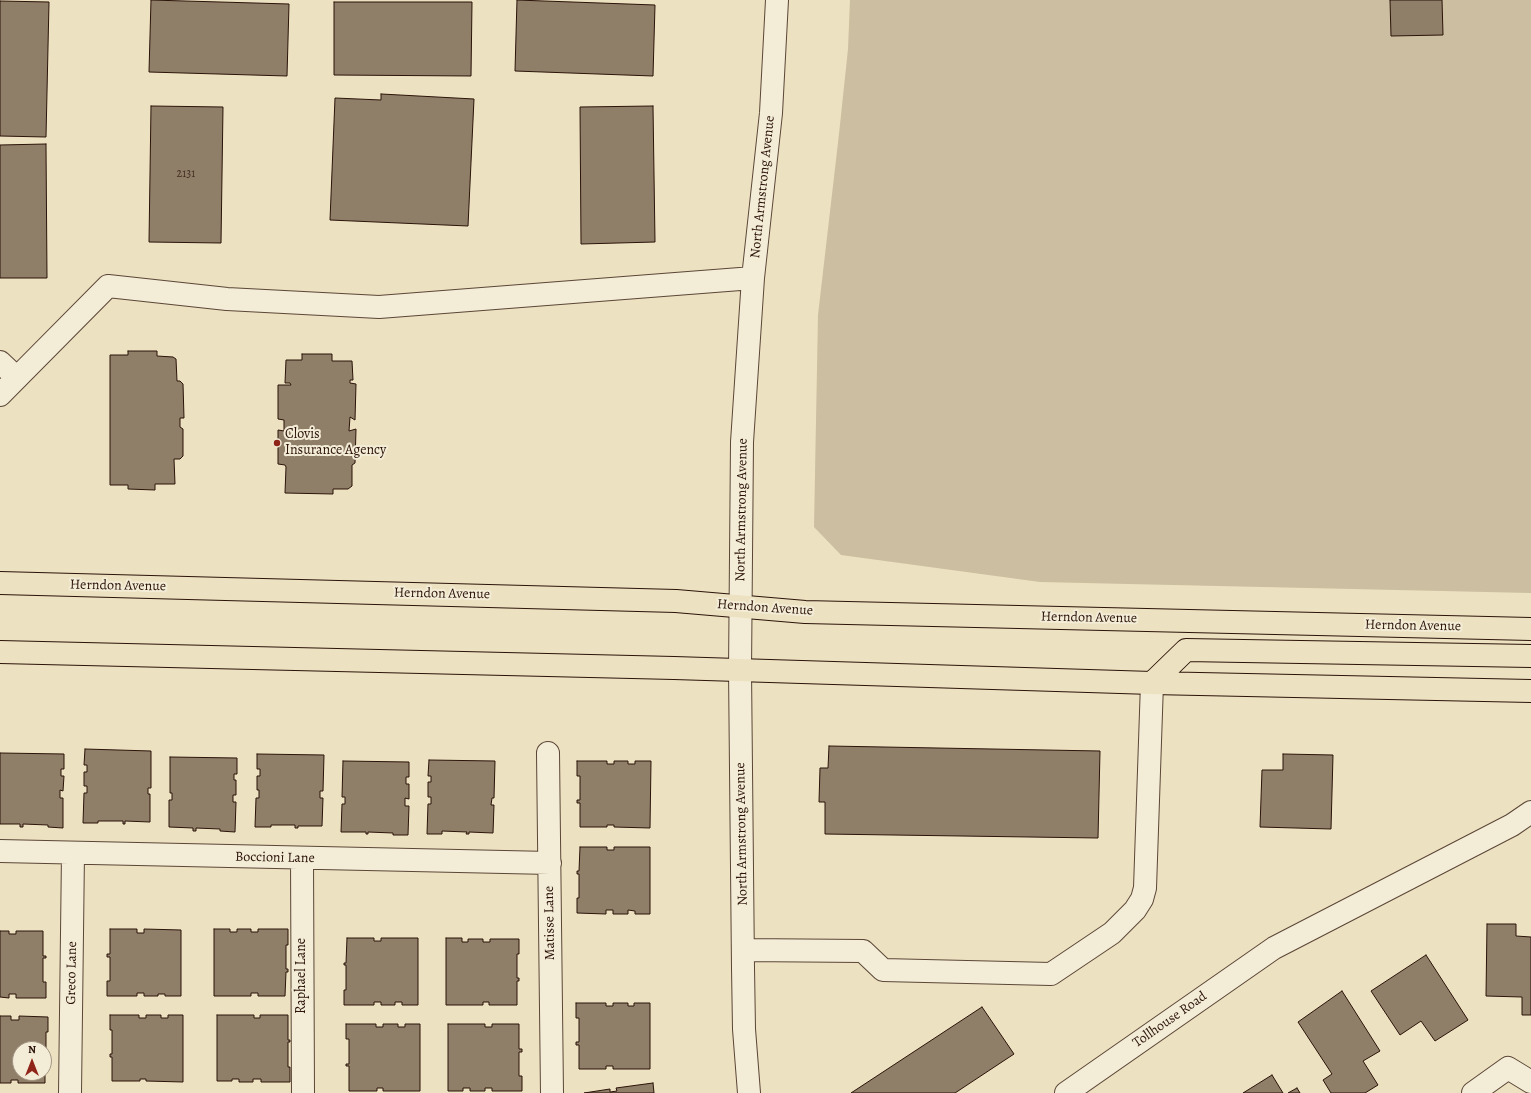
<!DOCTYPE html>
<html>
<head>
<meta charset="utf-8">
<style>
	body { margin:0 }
	#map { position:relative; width:1531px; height:1093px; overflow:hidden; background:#ece1c0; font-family:Alegreya,serif }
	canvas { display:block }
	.north { position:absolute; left:12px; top:1041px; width:40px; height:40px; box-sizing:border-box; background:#f3ecd6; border:1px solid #a39584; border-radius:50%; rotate:0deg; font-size:11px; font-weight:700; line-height:16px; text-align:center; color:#2b1309 }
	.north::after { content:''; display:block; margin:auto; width:14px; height:18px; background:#8f2418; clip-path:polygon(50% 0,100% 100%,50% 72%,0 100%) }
</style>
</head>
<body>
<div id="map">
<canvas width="1531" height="1093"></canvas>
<div class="north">N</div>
</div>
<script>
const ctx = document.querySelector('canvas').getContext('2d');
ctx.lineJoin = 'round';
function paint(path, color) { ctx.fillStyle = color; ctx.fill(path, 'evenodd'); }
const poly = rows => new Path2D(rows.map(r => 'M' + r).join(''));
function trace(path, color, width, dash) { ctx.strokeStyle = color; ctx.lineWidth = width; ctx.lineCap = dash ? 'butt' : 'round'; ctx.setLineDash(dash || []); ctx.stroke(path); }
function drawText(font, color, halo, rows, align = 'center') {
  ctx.font = font + ' Alegreya,serif'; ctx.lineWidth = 4; ctx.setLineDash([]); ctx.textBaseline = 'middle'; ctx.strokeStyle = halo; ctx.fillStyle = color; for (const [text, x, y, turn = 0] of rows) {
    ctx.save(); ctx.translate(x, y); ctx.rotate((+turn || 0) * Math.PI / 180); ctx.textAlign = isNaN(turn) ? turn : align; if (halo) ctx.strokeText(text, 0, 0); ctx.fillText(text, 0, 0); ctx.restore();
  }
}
const green = poly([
	[850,0,1531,0,1531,593,1040,582,841,555,814,527,818,315,839,134,848,49]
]);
const building = poly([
	[151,0,289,4,287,76,149,72,151,0],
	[517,0,655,5,653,76,515,71,517,0],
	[1390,0,1442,0,1443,35,1391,36,1390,0],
	[0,1,49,2,46,137,0,136,0,1],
	[334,2,472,2,471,76,334,75,334,2],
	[381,94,474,99,468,226,330,220,335,98,381,100,381,94],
	[151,106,223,107,221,243,149,242,151,106],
	[653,106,655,242,581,244,580,107,653,106],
	[46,144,47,278,0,278,0,145,46,144],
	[128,351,157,351,157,356,173,357,176,359,177,381,180,381,183,384,184,418,180,418,180,427,183,429,183,456,180,459,174,459,175,484,155,484,155,490,128,489,128,485,110,485,110,355,128,355,128,351],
	[302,354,332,354,332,361,352,361,353,380,350,380,350,383,356,384,355,420,350,417,349,431,356,429,355,463,352,465,352,486,348,489,333,489,333,494,285,493,286,467,285,465,278,464,278,430,284,431,284,420,278,419,278,385,291,385,290,383,285,383,286,360,302,360,302,354],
	[829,746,1100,751,1098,838,825,834,825,802,819,802,820,768,828,768,829,746],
	[85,749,151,751,151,788,148,788,148,794,150,794,150,822,125,821,125,824,123,824,123,821,98,821,98,823,83,823,84,793,87,793,87,786,84,786,84,772,87,772,87,765,84,765,85,749],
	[0,753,64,754,64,769,61,769,61,776,64,776,63,791,60,790,60,798,63,798,63,828,48,827,48,825,23,824,23,827,20,827,20,824,0,824,0,753],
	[257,754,324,755,323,791,320,791,320,798,323,798,322,826,298,826,298,828,295,828,295,825,271,825,271,827,255,827,256,798,259,798,259,790,257,790,257,776,260,776,260,769,257,769,257,754],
	[1283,754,1333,755,1331,829,1260,827,1262,770,1283,770,1283,754],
	[170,757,237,758,237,774,234,774,234,780,236,780,236,795,233,795,233,802,236,802,235,832,220,831,220,829,196,828,196,831,193,831,193,828,169,827,169,800,172,800,172,793,170,793,170,757],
	[429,760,495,761,494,798,492,798,491,805,494,805,493,833,469,832,469,834,466,834,467,832,442,831,442,834,427,834,428,804,431,804,431,797,428,797,428,782,431,782,431,776,428,776,429,760],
	[343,761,409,762,409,777,406,777,406,784,409,784,409,799,405,798,405,806,409,806,408,835,393,835,393,833,368,832,368,834,366,834,366,832,341,832,342,804,345,804,345,797,342,797,343,761],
	[577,761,607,761,607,764,614,764,614,761,628,761,628,764,635,764,635,761,651,761,650,828,614,827,614,825,607,825,607,827,580,827,580,803,577,803,577,800,580,800,580,776,577,776,577,761],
	[580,847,607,847,607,850,614,850,614,847,650,847,650,914,635,914,635,911,628,910,628,914,613,914,613,910,606,910,606,914,577,913,577,898,579,898,579,874,577,874,577,871,579,871,580,847],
	[1487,924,1516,924,1516,936,1531,937,1531,1015,1522,1015,1522,997,1486,996,1487,924],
	[110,929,137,929,137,933,144,933,144,929,181,930,181,996,165,996,165,994,158,994,158,996,144,996,144,993,137,993,137,996,107,996,107,981,110,981,110,957,107,957,107,954,110,954,110,929],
	[214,929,230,929,230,932,237,932,237,929,251,929,251,932,258,932,258,929,288,929,288,945,286,945,286,969,288,969,288,972,286,972,285,996,258,996,258,993,251,993,251,996,214,996,214,929],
	[0,931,9,931,9,934,16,934,16,931,43,931,43,956,46,956,46,958,43,958,43,982,46,982,46,998,16,998,16,994,9,994,9,998,0,997,0,931],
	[347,938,374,938,374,941,381,941,381,938,418,938,418,1005,402,1005,402,1002,395,1002,395,1005,381,1005,381,1002,374,1002,374,1005,344,1005,344,990,346,990,346,965,344,965,344,963,346,963,347,938],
	[446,938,462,938,462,942,468,942,468,939,483,939,483,942,490,942,490,939,519,939,519,954,517,954,517,978,519,978,519,981,517,981,517,1005,489,1005,489,1002,483,1002,483,1005,446,1005,446,938],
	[1426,955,1468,1020,1435,1041,1421,1021,1400,1035,1371,991,1426,955],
	[1342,991,1380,1051,1363,1061,1378,1085,1365,1093,1331,1093,1323,1080,1332,1074,1298,1022,1342,991],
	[576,1003,606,1003,606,1006,613,1006,613,1003,628,1003,628,1006,634,1006,634,1003,650,1003,650,1069,613,1069,613,1066,606,1066,606,1069,579,1069,579,1045,576,1045,576,1042,579,1042,579,1018,576,1018,576,1003],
	[982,1007,1014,1054,955,1093,851,1093,982,1007],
	[110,1015,139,1015,139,1018,146,1018,146,1015,161,1015,161,1018,168,1018,168,1015,183,1015,183,1082,146,1081,146,1079,140,1079,140,1081,112,1081,112,1057,110,1057,110,1054,112,1054,112,1030,110,1030,110,1015],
	[217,1015,254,1015,254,1018,260,1018,260,1015,288,1015,288,1040,290,1040,290,1042,288,1042,288,1067,290,1067,290,1082,261,1082,261,1079,253,1079,253,1082,239,1082,239,1079,232,1079,232,1081,217,1081,217,1015],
	[0,1016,11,1016,11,1020,19,1020,19,1016,48,1017,48,1032,46,1032,46,1056,48,1056,48,1059,45,1059,45,1083,18,1083,18,1080,11,1080,11,1083,0,1083,0,1016],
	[20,1049,44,1049,44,1073,20,1073,20,1049],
	[346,1024,376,1024,376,1027,383,1027,383,1024,398,1024,398,1027,405,1027,405,1024,420,1024,420,1091,383,1091,383,1088,377,1088,377,1091,349,1091,349,1066,346,1066,346,1064,349,1064,349,1039,346,1039,346,1024],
	[448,1024,485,1024,485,1027,492,1027,492,1024,519,1024,519,1049,522,1049,522,1052,519,1052,519,1076,522,1076,522,1091,492,1091,492,1088,485,1088,485,1091,470,1091,470,1088,463,1088,463,1091,448,1091,448,1024],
	[1272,1075,1283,1093,1243,1093,1272,1075],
	[653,1083,654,1093,584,1093,610,1089,610,1092,617,1091,616,1088,653,1083],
	[1297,1088,1300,1093,1288,1093,1297,1088]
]);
const minor = poly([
	[0,362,17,378],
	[0,395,108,286,227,299,379,307,753,278],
	[548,753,552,1093],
	[0,851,550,863],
	[302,858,303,1093],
	[743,950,863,951,883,970,1051,974,1112,933,1135,910,1142,899,1145,888,1152,683],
	[70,1093,73,853],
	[749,1093,744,1029,743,968,740,670,742,442,753,278,771,113,777,0],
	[1066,1093,1274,948,1512,825,1531,812],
	[1473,1093,1508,1068,1531,1082]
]);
const major = poly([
	[0,583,676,601,805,612,1531,629],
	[0,652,674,668,1152,683,1531,691],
	[1152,683,1186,650,1531,656]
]);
const markers = [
	[277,443,4,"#8f2418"]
];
const numberNames = [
	["2131",186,174]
];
const streetNames = [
	["North Armstrong Avenue",763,187,-84],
	["North Armstrong Avenue",742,510,-89],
	["Herndon Avenue",118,586,1],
	["Herndon Avenue",442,594,1],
	["Herndon Avenue",765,608,4],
	["Herndon Avenue",1089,618,1],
	["Herndon Avenue",1413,626,1],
	["North Armstrong Avenue",742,834,-91],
	["Boccioni Lane",275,858,1],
	["Matisse Lane",550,923,-91],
	["Greco Lane",72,973,-89],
	["Raphael Lane",302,976,-90],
	["Tollhouse Road",1170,1020,-35]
];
const poiNames = [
	["Clovis",285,435],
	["Insurance Agency",285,451]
];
paint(green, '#cbbea1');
paint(building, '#8f7e68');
trace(building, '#2b1309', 1);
trace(minor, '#5b4637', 24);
trace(major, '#2b1309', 24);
trace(minor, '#f3ecd6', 22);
trace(major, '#ece1c0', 22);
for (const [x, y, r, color] of markers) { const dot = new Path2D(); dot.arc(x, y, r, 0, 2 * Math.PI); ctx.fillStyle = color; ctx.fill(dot); trace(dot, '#f3ecd6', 1.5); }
drawText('12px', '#442e21', null, numberNames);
drawText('14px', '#2b1309', '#f3ecd6', streetNames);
drawText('14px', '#2b1309', '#f3ecd6', poiNames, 'left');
</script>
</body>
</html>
